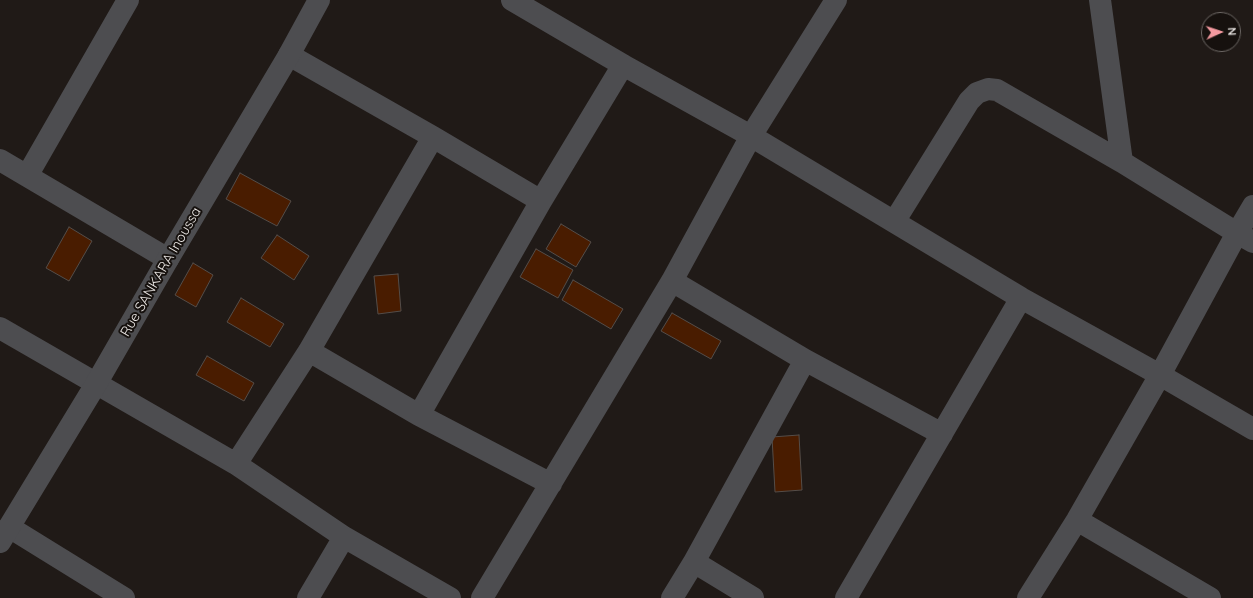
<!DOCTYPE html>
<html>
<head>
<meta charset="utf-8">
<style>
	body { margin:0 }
	#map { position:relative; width:1253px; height:598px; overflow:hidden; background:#201a17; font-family:Quicksand,sans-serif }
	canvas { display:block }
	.north { position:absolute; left:1201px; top:12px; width:40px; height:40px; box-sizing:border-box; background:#16110e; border:1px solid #6c6764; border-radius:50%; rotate:87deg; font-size:11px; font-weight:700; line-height:16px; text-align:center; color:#ece8e6 }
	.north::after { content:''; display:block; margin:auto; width:14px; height:18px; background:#f49aa0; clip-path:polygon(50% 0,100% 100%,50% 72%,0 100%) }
</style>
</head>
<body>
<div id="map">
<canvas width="1253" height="598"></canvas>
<div class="north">N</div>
</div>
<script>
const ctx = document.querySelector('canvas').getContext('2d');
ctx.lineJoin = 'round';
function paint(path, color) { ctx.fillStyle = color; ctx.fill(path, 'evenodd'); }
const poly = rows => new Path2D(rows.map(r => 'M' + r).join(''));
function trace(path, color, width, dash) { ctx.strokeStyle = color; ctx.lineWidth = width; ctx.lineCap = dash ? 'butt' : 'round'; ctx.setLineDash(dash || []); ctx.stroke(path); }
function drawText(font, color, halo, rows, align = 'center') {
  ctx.font = font + ' Quicksand,sans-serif'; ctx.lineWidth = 4; ctx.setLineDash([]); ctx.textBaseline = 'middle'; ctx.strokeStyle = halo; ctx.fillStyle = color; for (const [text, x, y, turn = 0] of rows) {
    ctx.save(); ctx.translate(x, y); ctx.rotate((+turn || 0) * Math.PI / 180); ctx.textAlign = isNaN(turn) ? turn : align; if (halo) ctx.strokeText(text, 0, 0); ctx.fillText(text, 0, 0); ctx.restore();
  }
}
const building = poly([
	[240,173,291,201,277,226,226,199,240,173],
	[561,224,591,242,576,267,546,249,561,224],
	[69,227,92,241,69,281,46,268,69,227],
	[277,235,309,256,294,280,261,258,277,235],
	[536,249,573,270,558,298,520,277,536,249],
	[193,263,213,275,196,307,175,295,193,263],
	[398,274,401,311,378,314,374,276,398,274],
	[573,280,623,309,611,329,562,300,573,280],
	[241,298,284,324,270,347,227,322,241,298],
	[672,313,721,341,711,359,661,331,672,313],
	[207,356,254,383,244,401,196,375,207,356],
	[799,435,802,490,775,492,772,437,799,435]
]);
const minor = poly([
	[512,0,623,65,751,136,1021,298,1160,375,1253,429],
	[1100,0,1122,162],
	[289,55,433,137,541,201],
	[0,160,168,259],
	[27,176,128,0],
	[894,222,969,101,977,93,988,89,997,90,1122,162,1237,233,1253,242],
	[672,281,805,360,942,434],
	[0,328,236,464,344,537,450,598],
	[309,351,419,415,551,484],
	[419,415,541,201,623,65],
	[236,464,309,351,433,137],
	[1077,520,1210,598],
	[9,527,124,598],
	[694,562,753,598],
	[308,598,344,537],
	[482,598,672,281,751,136,836,0],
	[672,598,694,562,805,360],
	[846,598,1021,298],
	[1028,598,1077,520,1160,375,1237,233,1253,206]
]);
const tertiary = poly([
	[0,542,96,384,168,259,289,55,319,0]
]);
const streetNames = [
	["Rue SANKARA Inoussa",161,272,-60]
];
paint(building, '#491c00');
trace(building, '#544d49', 1);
trace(minor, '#4d4d50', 22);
trace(tertiary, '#4d4d50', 22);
drawText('14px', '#ece8e6', '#16110e', streetNames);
</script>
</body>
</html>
